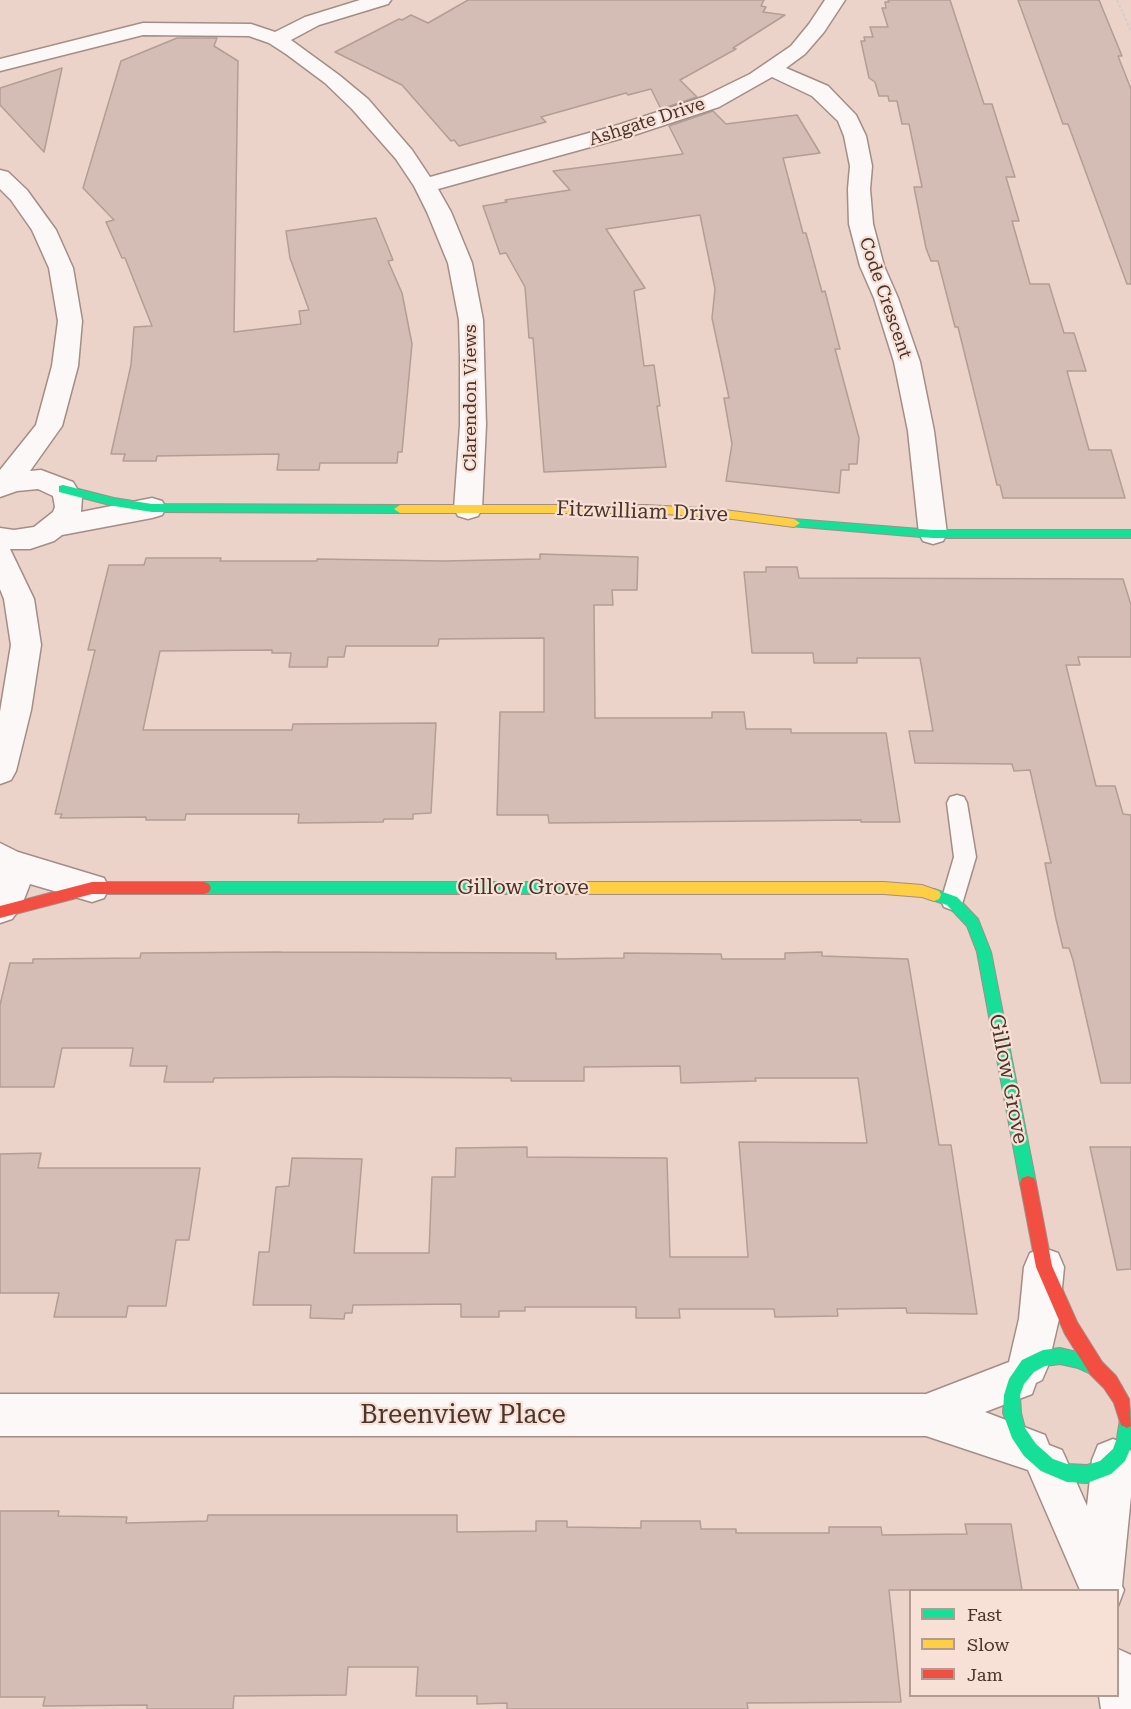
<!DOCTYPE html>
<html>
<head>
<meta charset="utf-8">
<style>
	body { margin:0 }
	#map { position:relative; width:1131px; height:1709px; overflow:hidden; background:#ebd3c9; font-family:"Roboto Serif",serif }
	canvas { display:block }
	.legend { position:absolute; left:909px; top:1589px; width:210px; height:108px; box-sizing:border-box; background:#f7e0d6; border:2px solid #b29b92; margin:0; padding:8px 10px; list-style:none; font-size:18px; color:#4a342b }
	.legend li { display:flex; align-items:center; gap:12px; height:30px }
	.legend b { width:30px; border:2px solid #b29b92 }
</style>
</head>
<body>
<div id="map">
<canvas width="1131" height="1709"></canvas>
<ul class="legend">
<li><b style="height:8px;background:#16e098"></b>Fast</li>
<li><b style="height:8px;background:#ffcf43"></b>Slow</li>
<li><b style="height:8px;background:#f24e42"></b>Jam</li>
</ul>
</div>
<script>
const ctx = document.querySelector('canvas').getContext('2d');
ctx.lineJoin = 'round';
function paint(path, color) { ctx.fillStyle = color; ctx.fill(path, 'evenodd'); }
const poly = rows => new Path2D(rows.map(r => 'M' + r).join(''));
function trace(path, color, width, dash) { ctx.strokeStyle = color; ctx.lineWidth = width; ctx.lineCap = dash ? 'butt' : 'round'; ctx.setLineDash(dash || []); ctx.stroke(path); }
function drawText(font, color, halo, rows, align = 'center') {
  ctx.font = font + ' "Roboto Serif",serif'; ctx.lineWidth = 4.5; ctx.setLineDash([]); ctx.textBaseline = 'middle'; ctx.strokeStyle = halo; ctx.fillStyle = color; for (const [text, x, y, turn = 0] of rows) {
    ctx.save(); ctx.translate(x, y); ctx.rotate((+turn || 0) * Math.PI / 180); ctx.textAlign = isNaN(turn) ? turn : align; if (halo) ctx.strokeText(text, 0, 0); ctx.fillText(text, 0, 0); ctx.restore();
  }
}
const building = poly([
	[468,0,764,0,761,6,766,7,763,12,785,15,733,48,736,49,680,80,697,97,661,109,651,89,628,95,626,93,541,117,546,122,459,146,454,140,451,141,402,85,335,52,399,19,402,20,411,15,428,23,468,0],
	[888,0,950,0,984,104,992,104,1015,177,1006,177,1019,221,1012,221,1030,284,1049,284,1064,333,1074,333,1086,371,1067,371,1089,450,1111,450,1125,498,1003,498,1000,485,997,485,958,327,955,327,938,261,931,261,926,248,914,187,922,187,909,124,902,124,897,101,889,101,888,96,879,96,875,82,869,78,861,41,865,41,864,37,873,37,870,27,888,27,882,8,886,8,885,2,889,2,888,0],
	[1018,0,1099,0,1122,56,1118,56,1131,89,1131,284,1127,284,1068,124,1063,124,1018,0],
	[177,38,217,38,214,46,238,61,234,332,301,324,299,311,309,310,290,258,286,231,376,218,393,260,388,261,402,293,412,344,402,452,398,452,397,463,320,463,319,470,277,470,279,454,157,456,156,461,123,461,125,454,111,454,131,365,134,327,152,326,125,258,122,258,106,222,114,220,83,188,121,61,177,38],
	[62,68,52,115,44,152,0,105,0,88,62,68],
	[713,111,726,124,797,115,820,153,783,158,803,233,806,233,822,292,825,291,840,349,835,349,859,438,857,464,849,464,849,470,841,470,839,493,726,481,732,444,724,398,729,398,712,318,715,289,700,215,606,229,645,288,634,291,644,366,654,365,660,406,657,406,666,467,544,472,533,338,529,338,525,287,506,253,500,254,483,206,507,202,505,200,570,190,553,171,683,154,669,126,713,111],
	[540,554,638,557,637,590,612,590,613,605,594,605,595,718,712,718,712,712,744,712,746,729,791,729,791,733,886,733,900,822,861,822,861,820,549,823,548,815,497,815,500,712,544,712,544,638,439,639,438,646,346,646,344,657,328,657,327,667,289,667,291,653,272,653,272,650,160,651,143,730,292,730,293,724,436,723,431,813,413,814,413,819,384,819,383,822,298,823,299,814,186,814,185,820,146,820,146,817,60,818,62,814,55,814,95,650,88,650,109,565,144,565,146,558,221,558,220,561,317,561,317,559,444,561,540,559,540,554],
	[766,567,797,567,799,578,1123,579,1131,605,1131,657,1078,657,1080,665,1066,665,1096,786,1115,786,1123,814,1131,815,1131,1083,1101,1083,1073,960,1069,948,1063,948,1056,919,1045,863,1051,863,1030,770,1014,771,1012,764,915,763,909,731,933,731,920,658,857,658,857,663,814,663,813,653,752,653,744,572,766,572,766,567],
	[281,952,556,953,556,959,624,958,624,953,721,954,722,959,785,959,785,953,822,952,822,956,908,959,939,1145,951,1145,977,1314,907,1313,906,1308,837,1309,838,1316,775,1317,774,1309,679,1309,680,1318,636,1318,636,1307,525,1307,525,1311,499,1311,499,1317,461,1317,461,1304,353,1305,352,1313,345,1313,344,1319,310,1318,311,1305,253,1305,259,1252,269,1252,276,1187,289,1186,292,1158,362,1159,354,1253,429,1253,432,1177,455,1177,456,1148,527,1147,527,1157,667,1158,670,1257,748,1257,739,1142,867,1143,858,1078,755,1078,756,1081,681,1083,680,1066,584,1067,584,1081,511,1081,511,1078,334,1077,214,1078,213,1082,164,1082,167,1066,130,1066,133,1048,62,1048,54,1087,0,1087,0,1005,10,963,33,963,33,959,140,958,141,953,281,952],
	[1090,1147,1131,1147,1131,1269,1117,1270,1090,1147],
	[41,1153,38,1168,200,1168,189,1240,176,1240,166,1306,128,1306,126,1317,54,1317,59,1293,0,1293,0,1154,41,1153],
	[0,1511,59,1511,58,1516,127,1517,126,1523,207,1521,208,1515,457,1515,457,1532,536,1531,536,1521,567,1521,567,1527,641,1528,641,1521,700,1521,701,1529,736,1529,736,1533,829,1533,829,1527,881,1527,882,1535,967,1534,965,1524,1011,1524,1022,1590,889,1590,901,1702,747,1703,748,1709,507,1709,507,1703,477,1704,477,1696,416,1696,418,1667,348,1667,346,1695,234,1696,233,1709,147,1709,147,1705,43,1706,45,1697,0,1697,0,1511]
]);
const path = poly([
	[1117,0,1131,31]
]);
const lane = poly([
	[957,795,964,797,967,803,976,857,963,901,960,907,952,910,944,907,941,901,954,857,947,803,950,797,957,795]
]);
const street = poly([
	[360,0,391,0,388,4,319,25,291,40,339,75,368,99,412,150,430,177,618,125,703,97,750,74,791,46,809,24,825,0,845,0,824,32,805,54,786,68,828,86,856,115,866,136,872,166,870,189,873,224,884,266,898,298,920,362,934,431,947,534,943,541,933,544,923,541,919,534,908,431,894,362,874,298,860,266,849,224,848,189,850,166,844,136,838,121,812,96,772,77,719,107,634,135,438,189,451,212,472,263,483,320,486,425,482,509,478,516,468,519,458,516,454,509,460,425,460,357,459,320,448,263,427,212,414,186,396,159,352,109,325,83,286,54,269,43,249,36,143,35,0,71,0,59,143,23,251,24,275,32,305,17,360,0],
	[0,170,8,172,27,190,56,230,73,268,82,321,78,366,62,426,30,471,41,470,73,482,82,497,81,512,152,498,162,501,166,508,162,515,152,518,62,535,54,541,30,549,10,549,34,599,41,645,31,710,16,771,11,780,0,784,0,712,11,645,4,599,0,589,0,528,14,530,34,527,53,512,55,507,53,496,38,489,17,491,0,497,0,470,36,425,52,366,58,321,49,268,32,230,11,200,0,189,0,170],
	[0,843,18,852,104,878,109,888,104,898,92,902,30,884,21,907,12,919,0,923,0,843],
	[1044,1248,1058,1253,1064,1267,1059,1319,1048,1366,1042,1380,1036,1383,1032,1394,985,1412,1045,1435,1049,1445,1062,1450,1087,1506,1092,1460,1098,1445,1113,1439,1128,1445,1131,1452,1131,1496,1122,1586,1124,1590,1118,1606,1118,1590,1080,1590,1028,1470,926,1436,0,1436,0,1394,926,1394,1009,1362,1019,1319,1024,1267,1030,1253,1044,1248],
	[1118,1649,1131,1655,1131,1709,1101,1709,1099,1696,1118,1696,1118,1649]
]);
const fast = poly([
	[63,485,114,498,152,504,400,505,406,509,400,513,152,512,114,506,59,492,59,486,63,485],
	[794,519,933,530,1131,530,1131,538,933,538,790,526,790,520,794,519],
	[204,882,569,882,574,884,576,888,574,892,569,894,204,894,199,892,197,888,199,884,204,882],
	[934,889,957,897,978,919,991,952,1036,1183,1034,1188,1028,1190,1022,1188,1020,1183,977,952,967,926,947,905,929,899,927,895,929,891,934,889],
	[1060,1348,1085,1354,1102,1362,1104,1368,1102,1374,1096,1376,1078,1368,1060,1364,1045,1366,1034,1372,1024,1384,1020,1395,1021,1413,1025,1428,1036,1444,1053,1459,1067,1464,1087,1465,1100,1461,1113,1449,1117,1438,1121,1413,1127,1410,1131,1412,1131,1447,1125,1461,1111,1474,1087,1483,1067,1482,1041,1471,1024,1456,1012,1438,1003,1413,1004,1395,1009,1379,1022,1360,1043,1350,1060,1348]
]);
const slow = poly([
	[400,505,646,505,717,509,794,519,800,523,794,527,717,517,646,513,400,513,394,509,400,505],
	[569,882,884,882,922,885,939,891,941,895,939,899,934,901,922,897,884,894,569,894,564,892,562,888,564,884,569,882]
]);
const jam = poly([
	[92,882,204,882,209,884,211,888,209,892,204,894,92,894,0,918,0,906,92,882],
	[1028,1176,1034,1178,1036,1183,1052,1266,1077,1322,1102,1362,1116,1376,1129,1399,1131,1426,1127,1428,1121,1425,1114,1403,1104,1388,1090,1374,1065,1334,1036,1267,1020,1183,1022,1178,1028,1176]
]);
const farStreetnames = [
	["Ashgate Drive",647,122,-18],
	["Code Crescent",885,298,71],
	["Clarendon Views",471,398,-90]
];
const streetNames = [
	["Fitzwilliam Drive",642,512,2],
	["Gillow Grove",523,888],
	["Gillow Grove",1008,1079,79]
];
const nearStreetnames = [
	["Breenview Place",463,1415]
];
paint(building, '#d3bdb5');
trace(building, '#b29e95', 1.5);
trace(lane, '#a28e86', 3);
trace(street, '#a28e86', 3);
trace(fast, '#a28e86', 2);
trace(slow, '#a28e86', 2);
trace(jam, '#a28e86', 2);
trace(path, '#d6cecb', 2, [3, 2]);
paint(lane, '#fcf8f7');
paint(street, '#fcf8f7');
paint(fast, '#16e098');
paint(slow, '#ffcf43');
paint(jam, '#f24e42');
drawText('18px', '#4a342b', '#f7e0d6', farStreetnames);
drawText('21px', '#4a342b', '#f7e0d6', streetNames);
drawText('26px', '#4a342b', '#f7e0d6', nearStreetnames);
</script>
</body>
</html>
